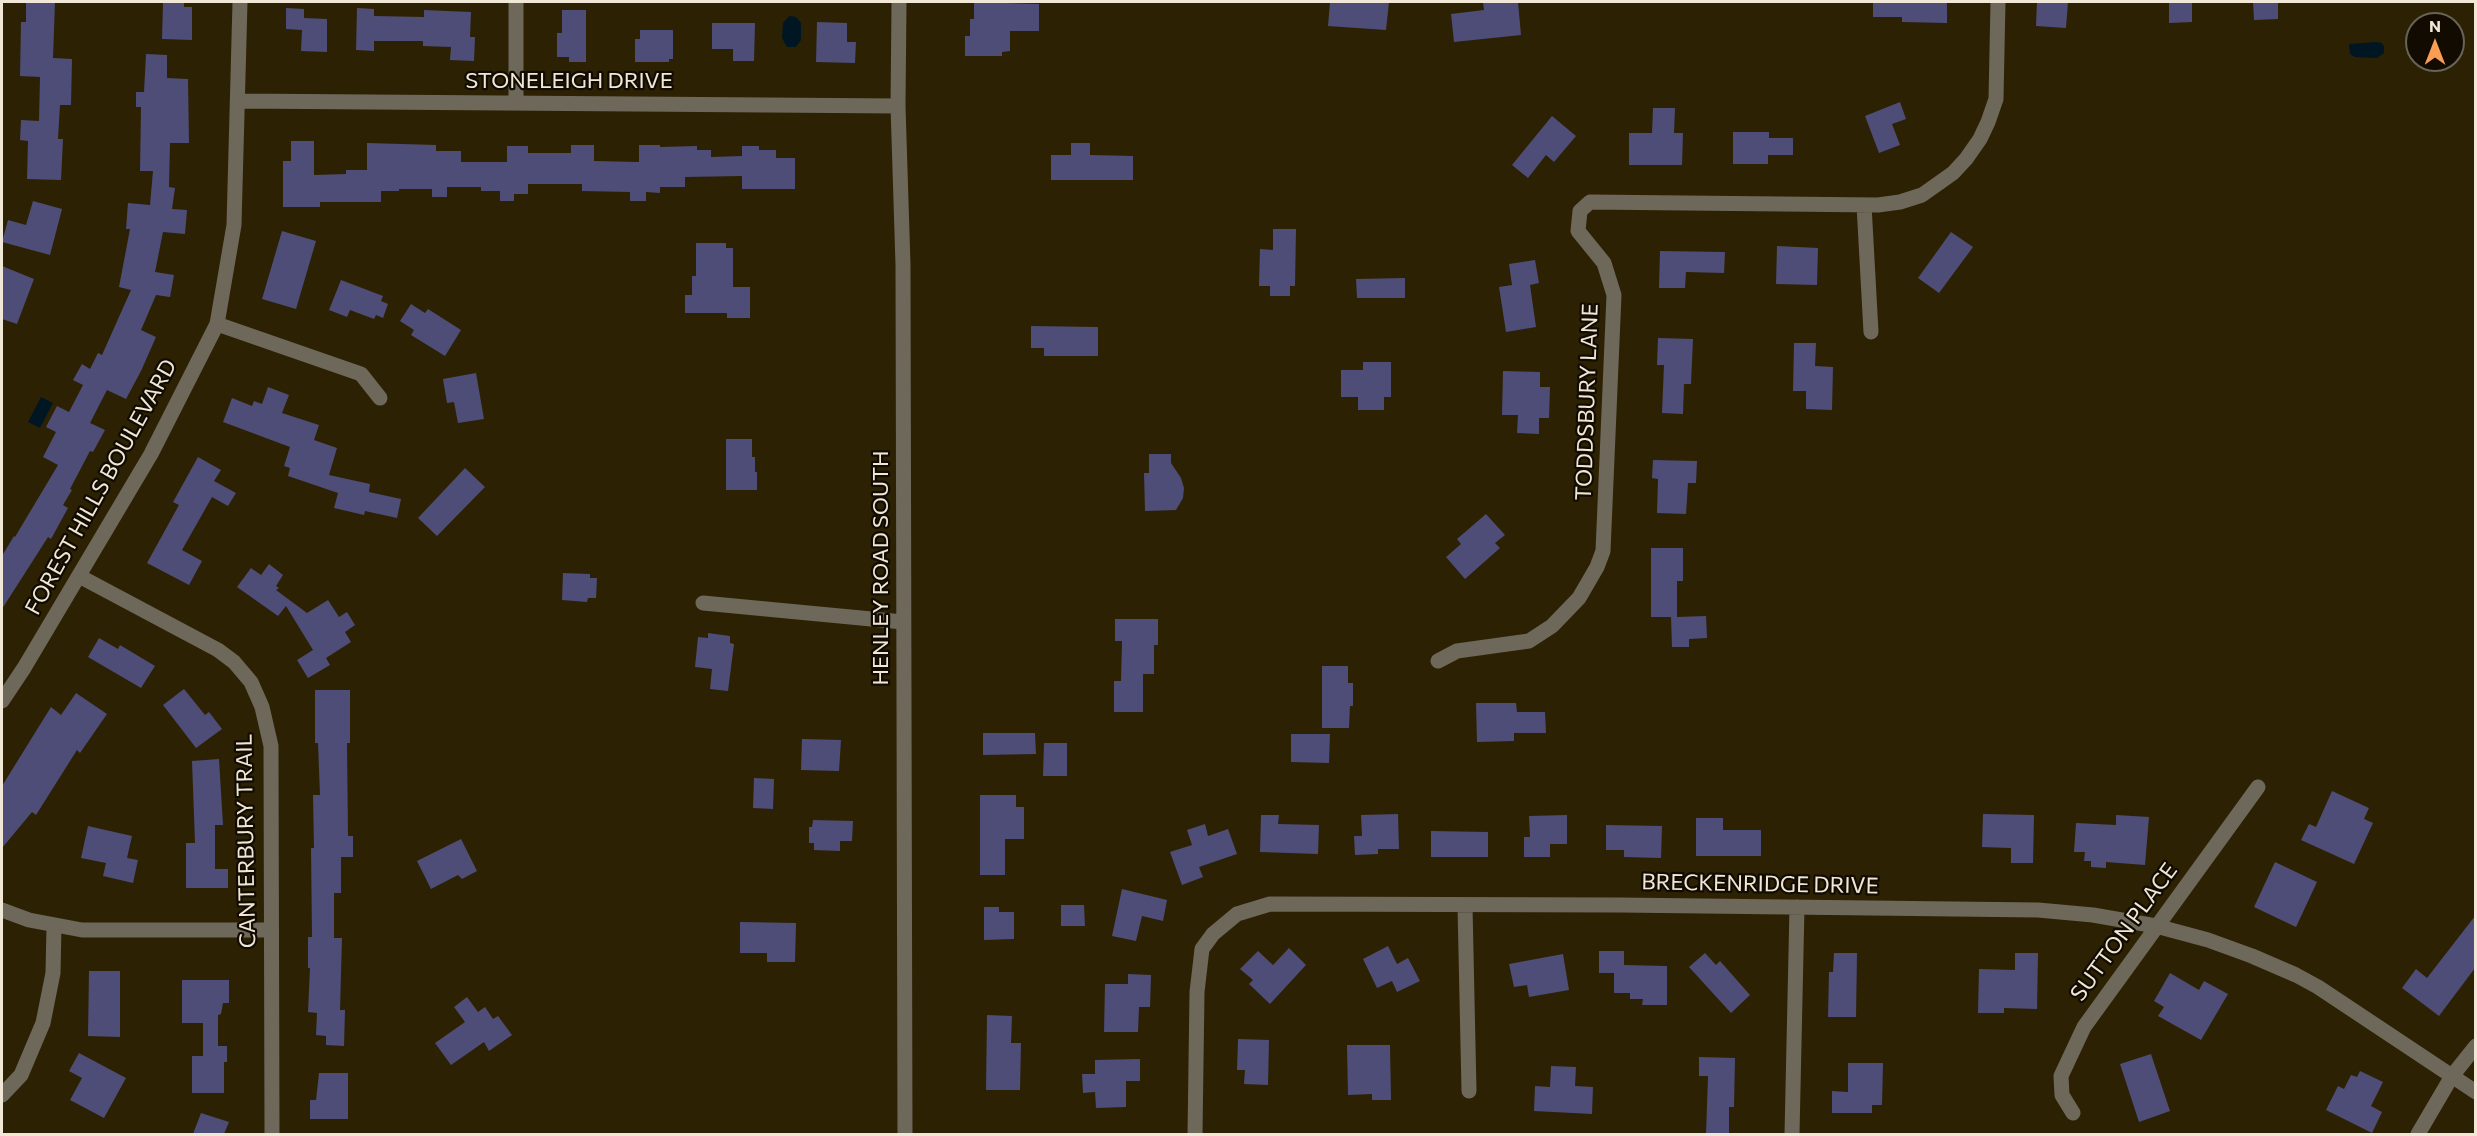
<!DOCTYPE html>
<html>
<head>
<meta charset="utf-8">
<style>
	body { margin:0 }
	#map { position:relative; width:2477px; height:1136px; overflow:hidden; background:#2d2103; font-family:Commissioner,sans-serif }
	canvas { display:block }
	.frame { position:absolute; inset:0; border:3px solid #f0e7d6; pointer-events:none }
	.north { position:absolute; left:2405px; top:12px; width:60px; height:60px; box-sizing:border-box; background:#110b02; border:2px solid #6a6357; border-radius:50%; rotate:0deg; font-size:16px; font-weight:700; line-height:24px; text-align:center; color:#f0e7d6 }
	.north::after { content:''; display:block; margin:auto; width:21px; height:27px; background:#fc9d54; clip-path:polygon(50% 0,100% 100%,50% 72%,0 100%) }
</style>
</head>
<body>
<div id="map">
<canvas width="2477" height="1136"></canvas>
<div class="frame"></div>
<div class="north">N</div>
</div>
<script>
const ctx = document.querySelector('canvas').getContext('2d');
ctx.lineJoin = 'round';
function paint(path, color) { ctx.fillStyle = color; ctx.fill(path, 'evenodd'); }
const poly = rows => new Path2D(rows.map(r => 'M' + r).join(''));
function trace(path, color, width, dash) { ctx.strokeStyle = color; ctx.lineWidth = width; ctx.lineCap = dash ? 'butt' : 'round'; ctx.setLineDash(dash || []); ctx.stroke(path); }
function drawText(font, color, halo, rows, align = 'center') {
  ctx.font = font + ' Commissioner,sans-serif'; ctx.lineWidth = 4.5; ctx.setLineDash([]); ctx.textBaseline = 'middle'; ctx.strokeStyle = halo; ctx.fillStyle = color; for (const [text, x, y, turn = 0] of rows) {
    ctx.save(); ctx.translate(x, y); ctx.rotate((+turn || 0) * Math.PI / 180); ctx.textAlign = isNaN(turn) ? turn : align; if (halo) ctx.strokeText(text, 0, 0); ctx.fillText(text, 0, 0); ctx.restore();
  }
}
const water = poly([
	[789,16,796,17,801,23,801,40,796,47,787,47,782,38,783,23],
	[2376,42,2382,43,2384,47,2384,53,2377,58,2355,57,2350,54,2349,44],
	[41,397,53,403,40,428,28,422]
]);
const building = poly([
	[26,2,55,2,53,58,72,59,71,105,60,105,58,139,63,139,61,180,27,179,28,141,20,140,21,120,39,121,40,77,20,76,21,22,26,22],
	[163,2,184,2,184,7,192,7,192,40,162,39],
	[974,2,1039,4,1039,31,1010,31,1010,51,1002,52,1002,56,965,56,965,36,970,36,970,19,974,19],
	[1330,2,1362,3,1362,2,1389,2,1386,30,1328,26],
	[1483,2,1518,2,1521,35,1454,42,1451,14,1484,10],
	[1873,2,1947,2,1947,23,1902,22,1902,17,1873,17],
	[2037,2,2068,2,2066,28,2036,26],
	[2169,2,2192,2,2192,22,2169,23],
	[2253,2,2278,2,2278,19,2254,20],
	[286,8,304,9,304,18,327,19,327,52,301,51,302,30,286,29],
	[357,8,374,9,374,16,424,17,424,10,471,12,470,37,475,37,474,61,450,60,451,47,423,46,423,41,374,41,374,51,356,50],
	[562,10,586,10,586,62,569,62,569,57,557,57,557,33,562,33],
	[817,22,847,23,847,42,856,42,855,63,816,62],
	[712,23,755,23,754,61,733,61,733,49,712,49],
	[640,30,673,30,673,59,669,59,669,62,635,62,635,39,640,39],
	[146,54,167,55,167,78,188,79,189,143,170,143,169,187,175,188,172,209,187,210,185,234,163,232,155,272,174,275,170,297,156,295,141,330,156,337,141,371,126,399,107,390,90,423,105,430,93,452,90,451,70,489,72,490,63,505,68,508,51,539,48,537,2,609,2,556,14,536,15,537,58,465,43,457,56,432,46,427,57,406,69,412,83,385,73,380,82,364,90,369,98,353,102,355,131,290,119,287,130,229,126,229,128,203,150,205,153,171,140,171,141,107,136,107,136,92,144,92],
	[1900,102,1906,119,1892,124,1900,145,1879,153,1865,116],
	[1653,108,1675,108,1674,133,1683,133,1682,165,1629,165,1629,133,1652,133],
	[1552,116,1576,136,1554,162,1546,155,1528,178,1512,165],
	[1733,132,1769,132,1769,138,1793,138,1793,155,1768,155,1768,164,1733,164],
	[291,141,314,141,314,175,346,174,346,170,367,170,367,143,436,145,436,151,461,151,461,162,507,162,507,146,528,146,528,153,571,153,571,145,594,145,594,161,639,162,639,145,660,145,660,147,697,146,697,150,711,150,711,157,742,156,742,146,759,146,759,150,776,150,776,158,795,158,795,189,742,189,742,176,685,177,685,187,660,187,660,193,646,192,646,201,630,201,630,192,582,191,582,184,528,184,528,194,514,194,514,201,500,201,500,191,481,191,481,187,447,187,447,197,432,197,432,189,399,189,399,191,381,191,381,202,320,202,320,207,283,207,283,161,291,161],
	[1071,143,1090,143,1090,155,1133,156,1133,180,1051,180,1051,155,1071,155],
	[33,201,62,209,50,255,2,242,8,220,26,225],
	[1273,229,1296,229,1295,286,1290,286,1290,296,1270,296,1270,286,1259,286,1260,249,1273,250],
	[282,231,316,241,296,309,262,299],
	[1951,232,1973,247,1939,293,1918,278],
	[696,243,726,243,726,248,733,248,733,287,750,287,750,318,727,318,727,313,685,313,685,295,692,295,692,276,696,276],
	[1777,246,1818,248,1817,285,1776,284],
	[1660,251,1725,252,1724,273,1686,272,1685,288,1659,288],
	[1535,260,1539,283,1530,285,1536,327,1506,332,1499,287,1512,285,1509,264],
	[2,266,34,279,17,324,2,319],
	[1405,278,1405,298,1357,298,1356,279],
	[341,280,383,296,381,301,388,304,383,318,376,315,374,319,350,310,347,317,329,310],
	[411,304,425,313,428,309,461,330,445,356,411,335,414,330,400,321],
	[1031,326,1098,327,1098,356,1044,356,1044,348,1031,348],
	[1658,338,1693,339,1691,384,1684,384,1683,414,1662,413,1664,365,1657,365],
	[1794,343,1816,343,1815,366,1833,367,1832,410,1806,409,1806,391,1793,391],
	[1363,362,1391,362,1391,397,1384,397,1384,410,1358,410,1358,397,1341,397,1341,370,1363,370],
	[1503,371,1540,372,1540,387,1550,387,1549,418,1539,418,1539,434,1517,433,1518,415,1502,415],
	[476,373,484,419,458,423,454,402,447,403,443,379],
	[268,387,289,395,282,413,319,425,314,440,337,448,329,475,370,484,369,492,401,499,397,518,365,511,364,515,334,508,338,493,288,476,290,468,284,466,290,447,223,422,232,398,252,406,254,401,262,404],
	[726,439,752,439,752,457,755,457,755,472,757,472,757,490,726,490],
	[1149,454,1171,454,1171,463,1181,478,1184,488,1183,498,1176,510,1145,511,1144,473,1149,473],
	[198,457,221,470,214,481,236,493,228,506,212,497,182,550,202,561,189,585,147,563,179,505,173,502],
	[1653,460,1697,461,1696,483,1688,483,1686,514,1657,513,1658,479,1652,478],
	[465,468,485,487,437,536,418,518],
	[1486,514,1505,535,1495,543,1500,548,1465,579,1446,557,1461,544,1457,539],
	[1651,548,1683,548,1683,581,1677,581,1677,617,1706,616,1707,638,1689,639,1689,647,1672,647,1671,617,1651,617],
	[269,564,283,575,276,586,279,588,276,590,307,613,328,600,339,617,347,612,355,625,345,632,351,642,326,658,330,665,308,678,297,660,313,650,286,606,278,616,237,587,251,568,261,575],
	[563,573,590,574,590,578,597,578,596,598,588,598,587,602,562,600],
	[1115,619,1158,619,1158,645,1154,645,1154,674,1143,674,1143,712,1114,712,1114,681,1121,681,1122,641,1115,641],
	[708,633,730,636,730,643,734,644,728,691,710,689,712,669,695,667,698,637,708,638],
	[99,638,118,649,120,645,155,666,141,688,88,657],
	[1322,666,1348,666,1348,683,1353,683,1353,706,1350,706,1349,728,1322,728],
	[184,689,205,715,209,712,222,729,196,748,163,705],
	[315,690,350,690,350,743,347,743,348,836,353,836,353,857,341,857,341,893,334,893,334,938,342,938,340,1010,345,1010,344,1046,326,1045,326,1036,316,1035,317,1013,308,1012,310,968,308,968,308,937,312,937,311,848,314,848,313,795,320,795,318,743,315,743],
	[76,693,107,714,80,753,77,750,36,815,32,812,2,848,2,786,51,707,61,715],
	[1476,703,1516,703,1517,712,1545,712,1546,733,1514,733,1514,741,1477,742],
	[983,733,1035,733,1036,754,983,755],
	[1291,734,1330,734,1329,763,1291,762],
	[802,739,841,740,839,771,801,770],
	[1044,743,1067,743,1067,776,1043,776],
	[219,759,223,825,215,825,215,869,228,869,228,888,186,888,186,843,195,843,192,761],
	[754,778,774,779,773,809,753,808],
	[2332,791,2369,808,2364,819,2373,823,2354,864,2301,840,2309,824,2316,827],
	[980,795,1016,795,1016,807,1024,807,1024,839,1005,839,1005,875,980,875],
	[1398,814,1399,849,1378,849,1378,854,1355,855,1354,836,1362,836,1361,815],
	[1983,814,2034,815,2033,863,2011,863,2011,848,1982,847],
	[1261,815,1279,815,1278,824,1319,825,1318,854,1260,852],
	[1567,815,1567,844,1550,844,1550,857,1524,857,1524,837,1530,837,1529,816],
	[2116,815,2149,817,2145,865,2106,862,2106,868,2091,867,2091,861,2084,861,2085,852,2074,852,2076,823,2116,825],
	[1696,818,1723,818,1723,830,1761,830,1761,856,1696,856],
	[813,820,853,821,852,841,840,841,840,851,814,850,814,843,809,843,809,827,812,827],
	[1205,824,1208,836,1228,829,1237,854,1199,867,1203,877,1182,885,1170,852,1192,845,1187,830],
	[1606,825,1662,826,1661,858,1624,857,1624,850,1606,850],
	[88,826,132,836,127,858,138,860,133,883,103,876,106,863,81,858],
	[1431,831,1488,832,1488,857,1431,857],
	[461,839,477,871,462,879,458,875,431,889,417,861],
	[2275,862,2317,882,2296,927,2254,907],
	[1122,889,1167,900,1163,921,1142,916,1136,941,1112,936],
	[1061,905,1084,905,1085,926,1061,926],
	[984,907,999,907,999,912,1014,912,1014,939,984,940],
	[2475,916,2475,968,2439,1016,2402,988,2416,969,2427,978],
	[740,922,796,923,795,962,767,962,767,953,740,953],
	[1388,946,1397,964,1408,958,1420,981,1397,992,1392,981,1377,988,1363,959],
	[1289,948,1306,965,1270,1004,1249,984,1253,980,1240,969,1258,951,1273,965],
	[1599,951,1624,951,1624,965,1667,966,1667,1005,1642,1005,1643,999,1630,999,1630,993,1614,993,1614,973,1599,973],
	[1705,953,1716,965,1720,961,1750,995,1731,1013,1689,967],
	[1834,953,1857,953,1856,1017,1828,1017,1829,972,1833,972],
	[2015,953,2038,953,2037,1009,2004,1008,2004,1013,1978,1013,1979,969,2015,970],
	[1563,954,1569,990,1529,997,1527,985,1514,987,1509,964],
	[89,971,120,971,120,1037,88,1036],
	[2170,973,2199,990,2204,981,2228,994,2201,1040,2158,1016,2164,1007,2154,1001],
	[1128,974,1151,975,1150,1007,1139,1007,1138,1032,1104,1032,1105,984,1128,984],
	[182,980,229,980,229,1003,223,1003,221,1014,218,1015,218,1046,227,1046,227,1062,224,1062,224,1093,192,1093,192,1056,203,1056,203,1023,182,1023],
	[467,997,478,1012,485,1007,493,1019,498,1016,512,1035,489,1051,484,1042,451,1065,435,1043,465,1022,454,1007],
	[987,1015,1012,1016,1011,1043,1021,1043,1020,1090,986,1090],
	[1238,1039,1269,1040,1268,1085,1244,1084,1245,1070,1237,1070],
	[1347,1045,1390,1045,1391,1100,1372,1100,1372,1094,1348,1095],
	[79,1053,126,1078,104,1118,70,1100,82,1078,69,1071],
	[2151,1054,2170,1111,2139,1122,2120,1064],
	[1699,1057,1735,1058,1734,1107,1729,1107,1729,1134,1706,1134,1708,1076,1699,1076],
	[1140,1059,1140,1081,1126,1081,1126,1107,1096,1108,1095,1092,1083,1093,1082,1074,1095,1074,1095,1060],
	[1848,1063,1883,1063,1882,1105,1872,1105,1872,1113,1832,1113,1832,1091,1848,1092],
	[1551,1066,1576,1067,1575,1086,1593,1087,1592,1114,1534,1111,1535,1086,1550,1087],
	[2360,1071,2383,1082,2371,1106,2382,1112,2372,1133,2326,1110,2338,1086,2344,1089,2351,1075,2357,1077],
	[319,1073,348,1073,348,1119,310,1119,310,1100,316,1100],
	[201,1113,229,1122,224,1134,193,1134]
]);
const minor = poly([
	[899,2,898,106,903,265,905,1134],
	[239,101,898,106],
	[516,103,516,2],
	[1864,205,1871,332],
	[217,324,361,374,380,398],
	[79,576,218,650,234,662,251,682,262,707,271,746,272,1134],
	[703,603,903,622],
	[1438,661,1457,651,1529,641,1552,626,1579,598,1597,567,1603,551,1614,295,1604,263,1578,231,1580,211,1590,202,1878,205,1900,202,1922,195,1953,173,1966,159,1980,139,1988,122,1996,99,1998,2],
	[2,701,24,668,151,454,217,324,234,225,240,2],
	[1465,906,1469,1091],
	[2,910,29,920,82,930,271,930],
	[2,1095,21,1075,43,1023,53,973,54,926],
	[2073,1113,2062,1095,2061,1076,2084,1027,2258,787],
	[1195,1134,1197,992,1202,949,1213,934,1237,914,1270,904,1619,905,2038,910,2093,915,2156,926,2208,940,2252,956,2296,975,2318,987,2476,1092],
	[1792,1134,1797,907],
	[2418,1134,2452,1076,2476,1046]
]);
const streetNames = [
	["STONELEIGH DRIVE",569,81],
	["TODDSBURY LANE",1587,402,-88],
	["FOREST HILLS BOULEVARD",101,487,-61],
	["HENLEY ROAD SOUTH",881,568,-90],
	["CANTERBURY TRAIL",246,841,-91],
	["BRECKENRIDGE DRIVE",1760,884,1],
	["SUTTON PLACE",2124,932,-54]
];
paint(water, '#001723');
paint(building, '#4e4d77');
trace(minor, '#6d685a', 15);
drawText('22px', '#f0e7d6', '#110b02', streetNames);
</script>
</body>
</html>
